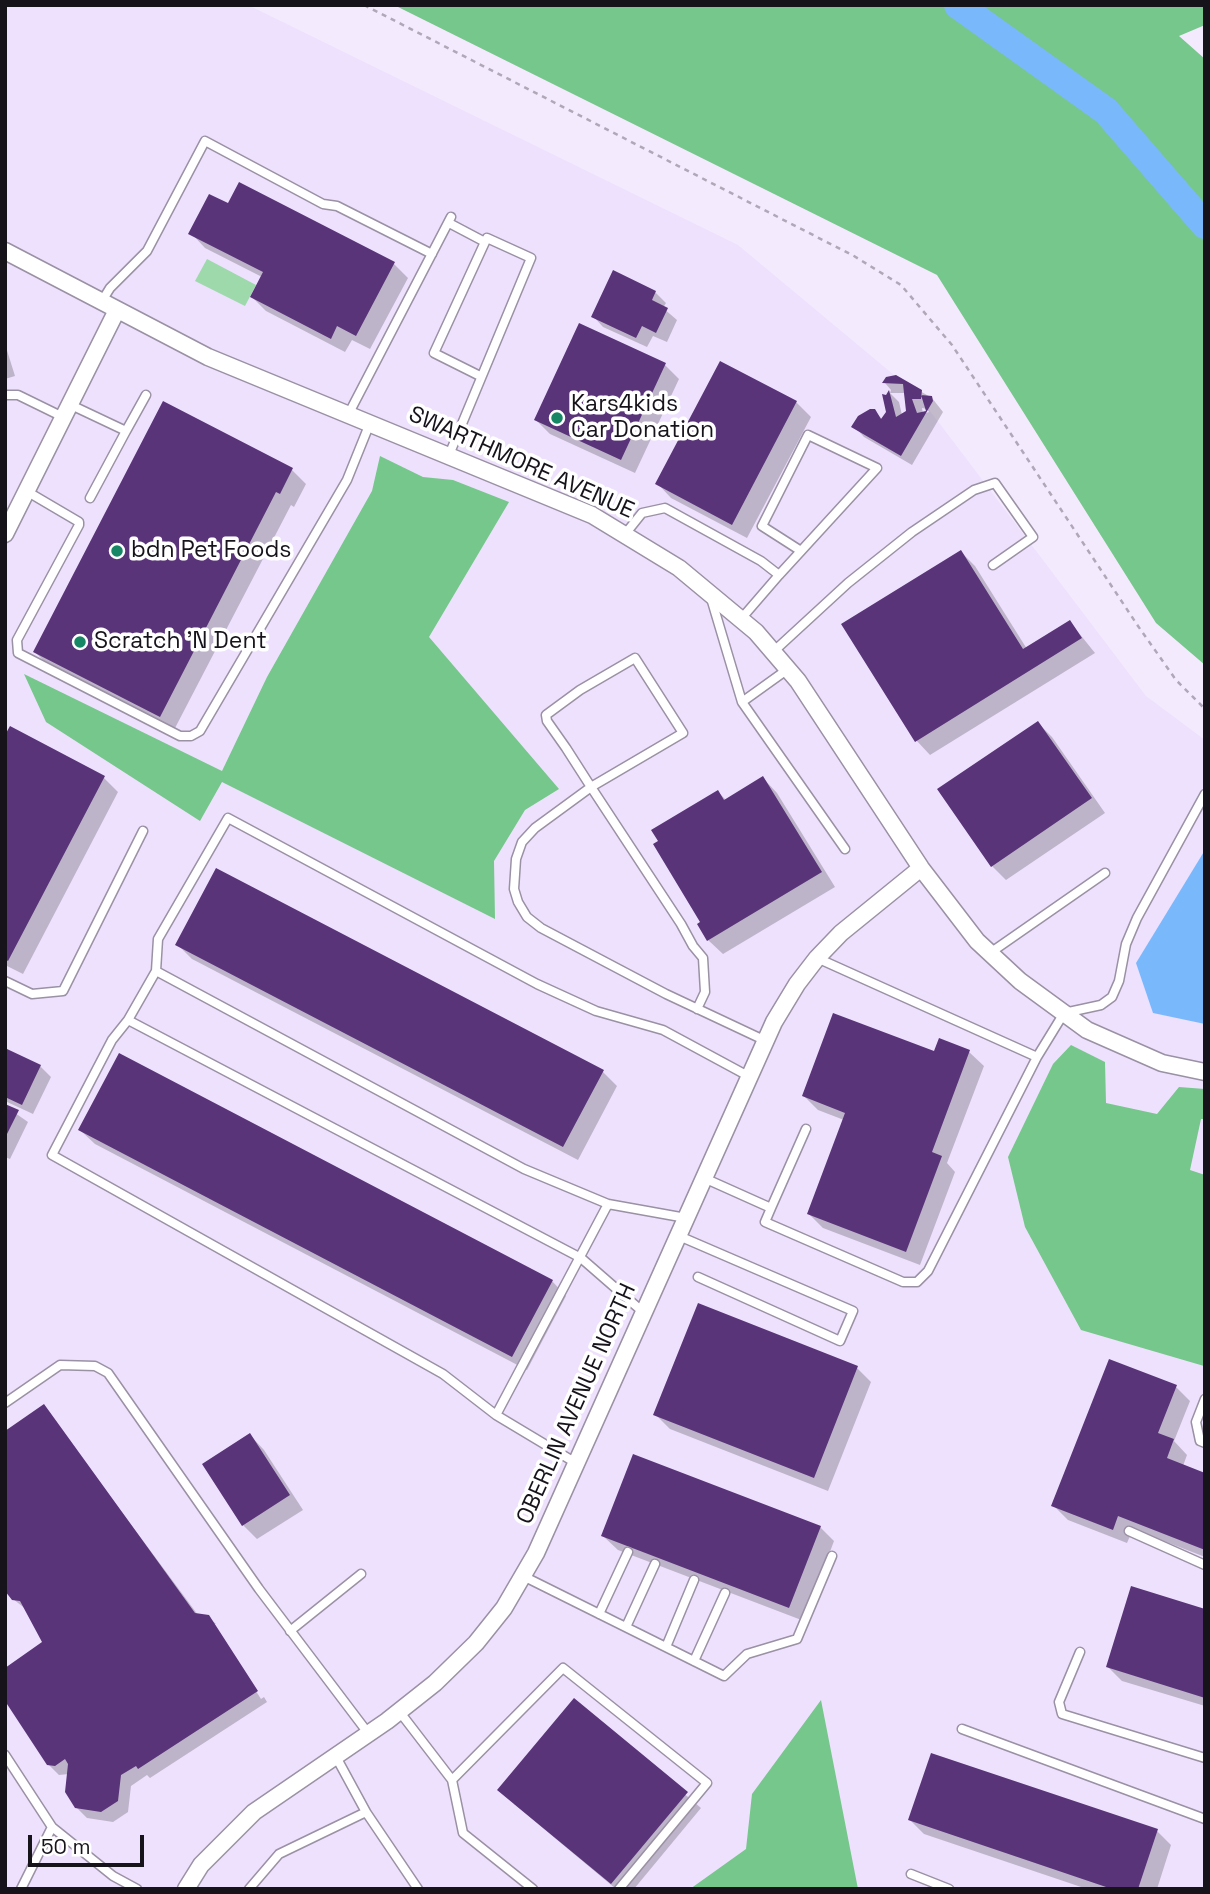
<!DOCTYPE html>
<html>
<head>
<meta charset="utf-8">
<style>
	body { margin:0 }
	#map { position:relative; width:1210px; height:1894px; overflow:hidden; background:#f4eafe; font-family:"Space Grotesk",sans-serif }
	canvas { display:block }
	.frame { position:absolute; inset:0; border:7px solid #17131a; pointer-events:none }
	.scale { position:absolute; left:28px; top:1835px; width:116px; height:32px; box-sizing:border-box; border:4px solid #17131a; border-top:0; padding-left:9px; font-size:21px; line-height:24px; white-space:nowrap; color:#17131a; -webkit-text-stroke:5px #fff; paint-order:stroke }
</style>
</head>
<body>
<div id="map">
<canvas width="1210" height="1894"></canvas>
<div class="frame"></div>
<div class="scale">50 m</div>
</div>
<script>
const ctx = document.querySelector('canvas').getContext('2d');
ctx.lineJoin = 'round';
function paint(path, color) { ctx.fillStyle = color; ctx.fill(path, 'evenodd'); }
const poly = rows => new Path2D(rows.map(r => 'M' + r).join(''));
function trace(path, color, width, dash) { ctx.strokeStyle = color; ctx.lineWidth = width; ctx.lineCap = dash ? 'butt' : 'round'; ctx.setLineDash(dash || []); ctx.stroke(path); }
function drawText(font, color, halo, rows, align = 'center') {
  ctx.font = font + ' "Space Grotesk",sans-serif'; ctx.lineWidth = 7; ctx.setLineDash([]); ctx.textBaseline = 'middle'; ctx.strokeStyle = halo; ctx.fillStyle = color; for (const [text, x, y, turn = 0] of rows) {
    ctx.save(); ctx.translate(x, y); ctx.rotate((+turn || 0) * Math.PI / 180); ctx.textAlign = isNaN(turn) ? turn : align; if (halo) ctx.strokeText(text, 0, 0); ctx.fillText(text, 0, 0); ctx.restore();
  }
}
const built = poly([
	[5,5,248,5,738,245,918,395,1146,696,1205,740,1205,1889,5,1889]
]);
const green = poly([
	[207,259,256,285,245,306,195,281]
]);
const forest = poly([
	[394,5,1205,5,1205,25,1179,36,1205,59,1205,665,1156,623,937,275],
	[380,456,423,477,453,480,509,502,429,637,559,789,525,810,494,861,495,919,222,782,200,821,46,722,24,674,222,771,267,677,372,491],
	[1071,1045,1105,1062,1106,1103,1157,1114,1179,1087,1205,1089,1205,1119,1201,1119,1190,1170,1205,1175,1204,1366,1081,1330,1025,1227,1008,1157,1053,1064],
	[821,1700,858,1889,690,1889,746,1849,752,1794]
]);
const water = poly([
	[1205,850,1205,1024,1153,1013,1136,963]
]);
const shadow = poly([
	[229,206,393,263,408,278,370,349,352,340,345,352,266,311,252,297,262,277,205,248,191,233],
	[655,292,666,303,663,308,677,320,667,342,653,336,647,347,603,327,593,316],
	[5,344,15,376,5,379],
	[721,363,796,402,811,417,747,538,671,498,657,483],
	[665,365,679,379,635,473,550,434,536,420],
	[896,377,932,398,943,412,912,465,864,437,854,426,874,411,883,420,888,412,890,393,899,402,902,415,908,412,904,393,890,393,891,390,885,383],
	[922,408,927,409,929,412,923,414],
	[292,470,306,484,294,507,291,505,174,730,49,666,35,652],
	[961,552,975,566,1027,649,1070,622,1095,653,930,755,916,740],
	[1038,723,1052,737,1105,813,1006,880,992,866],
	[5,739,104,778,118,792,23,974,5,965],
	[763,778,777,793,835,887,723,954,708,940,703,922,718,792,726,800],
	[178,945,603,1072,617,1086,578,1160,192,959],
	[940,1041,969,1052,984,1066,947,1163,955,1172,920,1265,823,1228,809,1214,844,1120,818,1110,804,1096,935,1053],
	[8,1051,40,1066,51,1077,33,1114,5,1101,5,1057],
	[5,1106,28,1122,10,1159,5,1157],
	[80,1130,552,1281,566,1296,527,1370,95,1144],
	[857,1368,871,1382,828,1491,670,1429,655,1414],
	[1176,1387,1190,1401,1174,1441,1187,1455,1183,1466,1205,1474,1205,1557,1133,1529,1127,1543,1068,1520,1053,1505],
	[44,1407,198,1615,208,1617,216,1624,213,1624,261,1699,264,1697,267,1702,150,1778,147,1775,131,1786,128,1812,113,1822,87,1818,76,1807,69,1774,59,1775,48,1764,44,1642,27,1610,13,1599],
	[250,1435,264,1450,303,1510,257,1539,243,1525],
	[820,1527,834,1541,804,1621,618,1550,603,1536],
	[1205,1610,1205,1706,1122,1681,1108,1667],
	[574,1700,701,1808,634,1889,616,1889,514,1804],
	[910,1820,1157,1831,1171,1845,1157,1889,1087,1889,924,1834]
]);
const river = poly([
	[958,5,1106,111,1205,225]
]);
const building = poly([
	[239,182,395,262,356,336,337,326,331,339,250,297,263,272,188,234,209,194,228,203],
	[613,270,656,291,652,300,668,308,656,333,642,326,636,338,591,317],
	[579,323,666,363,621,460,534,420],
	[720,361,797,401,732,525,655,484],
	[896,375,922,390,921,399,912,399,917,413,926,411,921,395,932,396,933,401,901,456,851,427,858,416,870,409,875,409,881,419,886,412,882,394,886,395,889,390,896,417,906,411,903,384,882,383,886,377],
	[163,401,293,468,280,494,276,492,160,717,33,652],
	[961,550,1023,649,1070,620,1082,638,915,742,841,624],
	[1038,721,1092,798,991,867,937,789],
	[10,726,105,776,8,961,5,959,5,735],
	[763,776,822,872,707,941,697,924,700,922,653,844,658,841,651,830,718,790,724,800],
	[216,868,604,1070,563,1147,175,945],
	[833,1013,934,1051,939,1038,970,1050,932,1152,942,1156,906,1252,807,1214,845,1113,802,1096],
	[7,1049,41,1065,22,1105,5,1097],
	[119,1053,553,1280,512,1357,78,1130],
	[5,1104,19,1110,5,1138],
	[698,1303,858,1366,814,1478,653,1415],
	[1109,1359,1177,1385,1158,1433,1174,1439,1167,1458,1205,1473,1205,1550,1118,1516,1113,1530,1051,1506],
	[44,1404,195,1613,209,1615,258,1691,138,1769,136,1766,121,1775,118,1801,101,1812,75,1808,65,1792,68,1764,65,1759,55,1766,47,1765,5,1701,5,1668,42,1642,20,1601,12,1600,5,1591,5,1431],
	[250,1433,290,1495,242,1526,202,1464],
	[633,1454,821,1526,789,1608,601,1536],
	[1131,1586,1205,1609,1205,1698,1106,1667],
	[574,1698,688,1792,611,1884,497,1790],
	[931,1753,1158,1829,1138,1889,1112,1889,908,1820]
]);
const path = poly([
	[364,5,854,256,901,285,952,345,1138,626,1176,680,1205,709]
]);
const lane = poly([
	[449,223,485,242,487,238,531,258,449,455],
	[102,301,110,288,147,251,205,141,323,204,337,206,432,254],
	[480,376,434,353,485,242],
	[5,395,18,395,65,418],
	[71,405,126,431,90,498],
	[348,415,451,217],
	[126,431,146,395],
	[28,492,79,522,79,525,17,640,18,653,180,736,191,736,200,731,347,480,370,423],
	[626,533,642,513,665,508,761,561,779,575,741,619],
	[779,575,801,551,877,468,808,435,762,526,801,551],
	[711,598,742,702,845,849],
	[773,652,848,583,912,532,974,490,995,483,1033,537,993,565],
	[742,702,788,669],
	[990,953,1105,873],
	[817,958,1037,1057,1064,1013,1101,1005,1112,997,1119,981,1126,944,1137,918,1205,794],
	[5,981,32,994,63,991,143,831],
	[697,1009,705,992,703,958,693,946,681,924,591,787,566,748,547,721,546,715,580,690,635,658,683,733,591,787,535,828,522,842,516,859,514,889,518,902,527,917,541,928,666,994,766,1041],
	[128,1020,156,971],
	[704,1178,771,1208,765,1222,903,1282,917,1282,928,1271,1037,1057],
	[771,1208,806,1129],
	[686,1218,608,1204,524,1169,156,971,158,939,228,818,537,984,596,1011,663,1030,750,1077],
	[679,1236,853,1311,840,1341,698,1277],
	[1205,1399,1196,1422,1200,1441,1205,1443],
	[5,1403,60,1365,95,1366,108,1373,259,1589,368,1733],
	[496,1415,608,1204],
	[576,1463,496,1415,443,1374,52,1155,112,1040,128,1020,581,1258,643,1312],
	[1129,1531,1205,1565],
	[523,1576,724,1676,747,1654,797,1639,832,1556],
	[599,1614,628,1552],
	[626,1627,655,1564],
	[290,1631,361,1574],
	[666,1647,694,1580],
	[1080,1652,1059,1702,1062,1714,1205,1758],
	[694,1661,725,1593],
	[399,1711,452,1780,463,1833,533,1889],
	[962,1729,1205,1819],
	[5,1755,52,1827,113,1876,137,1889],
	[335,1755,366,1812],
	[452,1780,563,1668,707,1783,619,1889],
	[911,1874,949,1889],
	[21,1889,52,1827],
	[249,1889,279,1854,366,1812,418,1889]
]);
const street = poly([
	[5,251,208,357,592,515,679,568,756,632,798,681,921,868,977,941,1020,981,1087,1030,1162,1063,1205,1072],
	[5,534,117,310],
	[186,1889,201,1865,254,1812,387,1721,435,1683,476,1643,504,1608,536,1553,774,1022,797,984,817,958,841,933,921,868]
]);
const markers = [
	[557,418,7,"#178664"],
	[117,551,7,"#178664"],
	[80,642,7,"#178664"]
];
const poiNames = [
	["Kars4kids",571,405],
	["Car Donation",571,431],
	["bdn Pet Foods",131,551],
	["Scratch 'N Dent",94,642]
];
const streetNames = [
	["SWARTHMORE AVENUE",521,463,24],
	["OBERLIN AVENUE NORTH",577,1404,-66]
];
paint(built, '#eee1fd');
paint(green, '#9dd9ab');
paint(forest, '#76c78b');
paint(water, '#7ab8fc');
paint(shadow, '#0003');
trace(river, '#7ab8fc', 28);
paint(building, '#5a3479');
trace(lane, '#9a91a4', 11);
trace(street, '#9a91a4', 19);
trace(path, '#b0a8b8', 2.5, [5, 5]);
trace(lane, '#fff', 8);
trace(street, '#fff', 16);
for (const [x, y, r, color] of markers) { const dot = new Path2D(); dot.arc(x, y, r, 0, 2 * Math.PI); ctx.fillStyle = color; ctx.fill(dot); trace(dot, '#fff', 2.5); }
drawText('23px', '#17131a', '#fff', poiNames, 'left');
drawText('23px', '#17131a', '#fff', streetNames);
</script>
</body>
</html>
